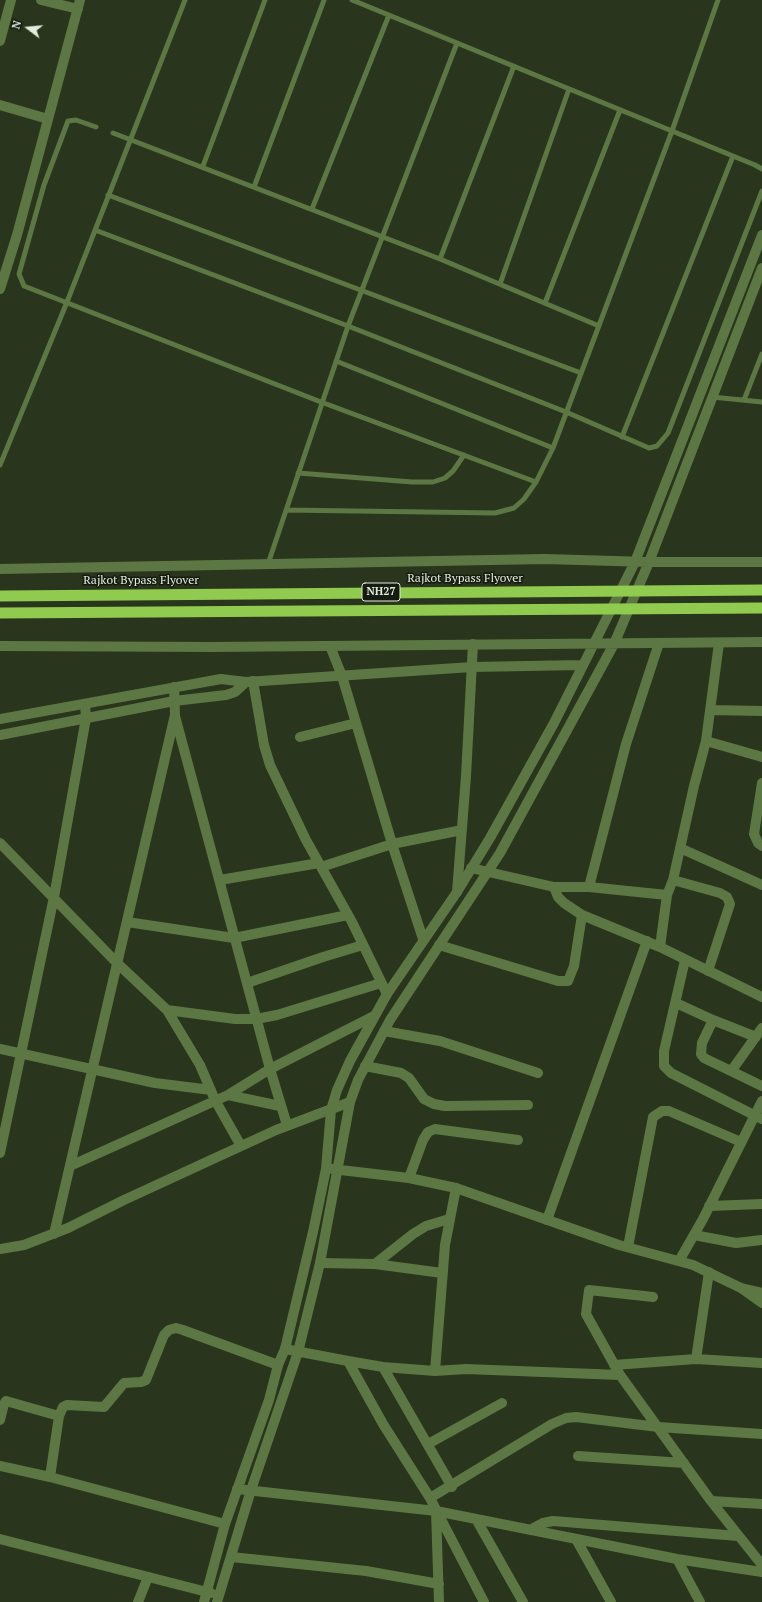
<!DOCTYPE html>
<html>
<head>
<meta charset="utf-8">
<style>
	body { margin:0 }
	#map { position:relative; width:762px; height:1602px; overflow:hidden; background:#29351c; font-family:"PT Serif",serif }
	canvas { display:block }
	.north { position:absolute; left:8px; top:8px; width:40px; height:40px; -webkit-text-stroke:3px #151b10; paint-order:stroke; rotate:286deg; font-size:11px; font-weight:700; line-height:16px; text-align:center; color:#e3ebdc }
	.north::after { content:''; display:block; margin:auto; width:14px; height:18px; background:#e3ebdc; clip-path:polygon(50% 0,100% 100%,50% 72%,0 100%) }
</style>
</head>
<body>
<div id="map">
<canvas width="762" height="1602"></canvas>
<div class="north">N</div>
</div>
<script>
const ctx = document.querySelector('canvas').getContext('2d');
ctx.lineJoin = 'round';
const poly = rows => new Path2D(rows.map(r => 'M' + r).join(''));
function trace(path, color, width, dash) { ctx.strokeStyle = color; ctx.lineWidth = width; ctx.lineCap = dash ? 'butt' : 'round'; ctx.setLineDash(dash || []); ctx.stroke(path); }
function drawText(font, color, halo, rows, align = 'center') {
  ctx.font = font + ' "PT Serif",serif'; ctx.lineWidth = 3; ctx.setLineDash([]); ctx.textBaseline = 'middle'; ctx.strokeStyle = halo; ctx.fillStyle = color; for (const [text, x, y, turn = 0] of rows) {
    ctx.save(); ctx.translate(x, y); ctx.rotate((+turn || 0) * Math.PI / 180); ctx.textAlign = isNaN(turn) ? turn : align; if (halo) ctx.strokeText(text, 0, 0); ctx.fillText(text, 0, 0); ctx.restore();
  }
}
const service = poly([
	[352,0,755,165,762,169],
	[96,127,76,120,68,121,44,185,19,274,24,286,321,402,536,482],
	[113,133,440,259,599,326],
	[203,166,265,0],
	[254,187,324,0],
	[108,195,581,373],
	[312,209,389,15],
	[95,230,348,326,566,412,649,448,657,446,668,433,762,191],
	[440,259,514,66],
	[500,284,569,89],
	[545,303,620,110],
	[336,361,553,448],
	[712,397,762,402],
	[744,400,762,354],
	[622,437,733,156],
	[0,465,67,302,185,0],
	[298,473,412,482,433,482,445,478,453,471,464,455],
	[286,510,495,513,514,508,524,499,536,482,553,448,672,131,718,0],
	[268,564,348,326,457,43]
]);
const minor = poly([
	[41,0,78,9],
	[0,41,11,0],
	[0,105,48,119],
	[0,289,17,235,80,0],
	[330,646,342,676,393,847,423,939],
	[253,681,264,745,270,765,306,840,352,922,387,994],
	[711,710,762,711],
	[175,716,270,1069,287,1125],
	[300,737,356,723],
	[706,741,762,757],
	[762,783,754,834,758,843,762,846],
	[0,843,117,963,167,1010,200,1065,215,1100,241,1146],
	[680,848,762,885],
	[321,867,392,844,462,830],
	[471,868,554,887,589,887,667,895],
	[220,880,319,863],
	[673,880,720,893,727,897,730,904,708,971],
	[554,887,558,897,564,903,582,915,660,947,762,997],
	[589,887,626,744,659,643],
	[457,892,466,776,473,644],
	[127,922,234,938,348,915],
	[439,945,558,981,568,981,574,966,582,915],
	[660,947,667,895,673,880,694,786,706,741,719,643],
	[685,960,664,1051,664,1066,671,1073,762,1119],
	[247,983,323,957,363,945],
	[676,1003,713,1020,756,1037],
	[167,1010,235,1019,256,1019,277,1015,381,983],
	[713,1020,702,1043,701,1054,704,1058,762,1086],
	[384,1031,440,1041,538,1073],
	[0,1049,155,1083,211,1090],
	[365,1066,401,1073,409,1078,424,1099,434,1104,445,1106,528,1105],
	[732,1070,762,1028],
	[228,1095,280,1106],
	[0,1153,54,897,86,718,85,704],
	[70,1166,228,1095,270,1069,374,1016],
	[409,1178,423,1140,428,1132,435,1129,518,1140],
	[709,1206,762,1204],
	[547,1220,647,941],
	[54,1234,175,715,174,687],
	[694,1235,736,1243,762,1240],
	[628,1247,653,1117,662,1111,669,1111,741,1142],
	[0,1249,24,1245,68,1228,124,1200,276,1130,350,1102],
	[679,1261,703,1219,762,1101],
	[320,1263,375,1264,442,1273],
	[375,1264,413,1234,426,1226,449,1219],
	[741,1288,762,1293],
	[653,1297,589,1290,586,1314,620,1375,711,1501,762,1565],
	[285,1349,348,1361,383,1424,430,1498,484,1602],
	[696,1359,709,1272],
	[348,1361,383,1367,435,1371,466,1369,620,1375],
	[614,1365,696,1359,762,1363],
	[383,1367,452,1487],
	[435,1371,445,1245,456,1188],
	[0,1420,4,1404,6,1401,59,1416,63,1407,67,1405,104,1407,124,1383,141,1382,146,1380,164,1335,169,1330,176,1328,183,1330,278,1365],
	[428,1444,502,1403],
	[578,1456,684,1463],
	[0,1466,50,1477,225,1524],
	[50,1477,59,1416],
	[237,1489,436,1511],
	[430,1498,552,1424,566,1418,576,1417,658,1427,762,1434],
	[711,1501,762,1504],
	[476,1519,523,1602],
	[530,1530,543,1523,553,1521,738,1536],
	[576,1539,611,1602],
	[231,1557,366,1571,439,1584],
	[677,1559,700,1602],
	[138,1602,148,1577],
	[439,1602,436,1511,677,1559,762,1572]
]);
const tertiary = poly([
	[0,569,545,559,649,562,762,562],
	[0,646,213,647,762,642],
	[0,719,221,679,246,682,472,667,582,665],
	[0,735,174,701,226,695,235,692,246,682],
	[332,1169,409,1178,456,1188,619,1245,693,1265,741,1288,762,1303],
	[0,1539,211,1593],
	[204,1602,225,1524,269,1400,278,1365,285,1349,313,1232,326,1169,331,1110,337,1090,350,1061,387,994,457,892,490,838,554,723,635,562,762,235],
	[217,1602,251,1490,298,1352,320,1263,350,1102,358,1080,390,1020,500,853,614,644,649,562,762,268]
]);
const trunkBridge = poly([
	[0,596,762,590],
	[0,613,762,608]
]);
const shields = [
	[381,592,38]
];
const shieldNames = [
	["NH27",381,592]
];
const streetNames = [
	["Rajkot Bypass Flyover",465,579],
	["Rajkot Bypass Flyover",141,581]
];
trace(service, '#5d7744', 5);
trace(minor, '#5d7744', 10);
trace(tertiary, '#5d7744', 10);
trace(trunkBridge, '#90ca4e', 11);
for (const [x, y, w] of shields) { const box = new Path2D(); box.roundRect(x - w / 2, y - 9, w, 18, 3); ctx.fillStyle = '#151b10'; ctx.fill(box); trace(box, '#e3ebdc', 1); }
drawText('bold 11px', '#e3ebdc', null, shieldNames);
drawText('12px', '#e3ebdc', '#151b10', streetNames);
</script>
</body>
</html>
